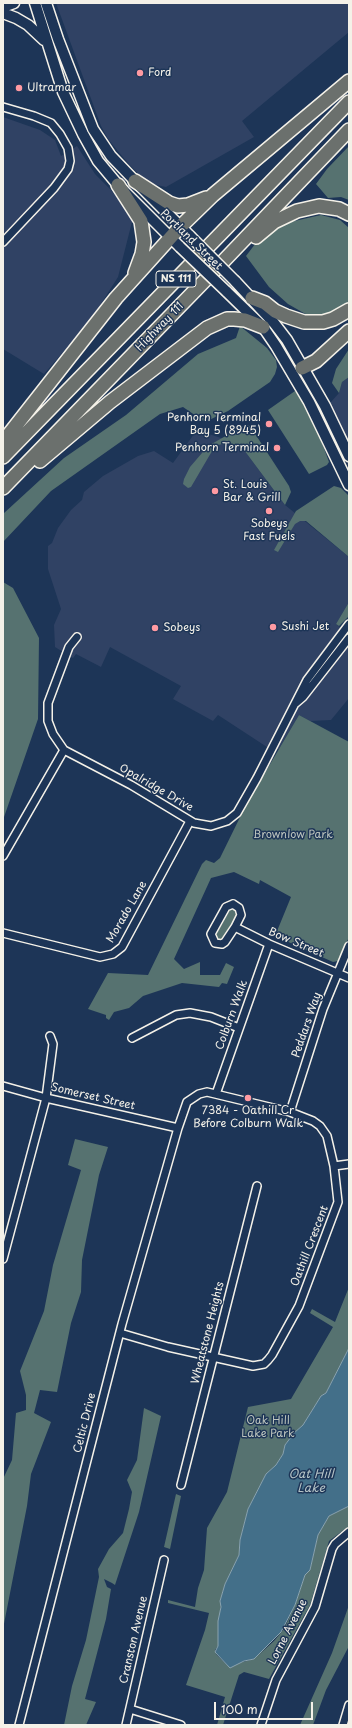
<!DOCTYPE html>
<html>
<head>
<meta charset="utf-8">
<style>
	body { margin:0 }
	#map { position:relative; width:352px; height:1728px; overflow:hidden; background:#1d3557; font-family:"Playpen Sans",sans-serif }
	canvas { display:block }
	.frame { position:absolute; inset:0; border:4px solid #f4f1e8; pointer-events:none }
	.scale { position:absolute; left:214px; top:1702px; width:99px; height:18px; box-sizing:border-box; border:2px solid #f4f1e8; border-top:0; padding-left:5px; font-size:12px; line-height:14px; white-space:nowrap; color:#f4f1e8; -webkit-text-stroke:3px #1d3557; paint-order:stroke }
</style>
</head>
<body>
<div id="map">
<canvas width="352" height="1728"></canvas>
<div class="frame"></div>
<div class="scale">100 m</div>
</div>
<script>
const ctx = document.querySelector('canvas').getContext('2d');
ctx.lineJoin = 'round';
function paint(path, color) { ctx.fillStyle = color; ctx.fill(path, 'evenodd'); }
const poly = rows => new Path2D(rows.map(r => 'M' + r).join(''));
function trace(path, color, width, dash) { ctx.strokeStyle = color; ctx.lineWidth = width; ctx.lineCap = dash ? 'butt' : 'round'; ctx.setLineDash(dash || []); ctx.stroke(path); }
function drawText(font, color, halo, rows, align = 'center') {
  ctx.font = font + ' "Playpen Sans",sans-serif'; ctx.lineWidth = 3; ctx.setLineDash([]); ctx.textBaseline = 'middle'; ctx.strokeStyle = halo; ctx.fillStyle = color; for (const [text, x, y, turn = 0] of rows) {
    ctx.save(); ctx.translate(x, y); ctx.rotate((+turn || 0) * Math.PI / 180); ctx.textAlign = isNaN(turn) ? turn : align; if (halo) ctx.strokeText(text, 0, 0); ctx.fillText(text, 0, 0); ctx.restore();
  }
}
const built = poly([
	[56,3,349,3,349,32,242,121,254,137,166,187,147,183,127,162,108,139,101,126],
	[3,117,40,130,55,140,61,156,77,146,95,174,110,189,133,218,118,277,90,321,44,374,3,349],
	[349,377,349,468,322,412,339,393,342,382],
	[197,430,221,438,244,450,285,505,349,557,349,602,336,624,349,634,349,698,331,720,310,721,299,715,279,749,270,749,218,715,213,721,173,699,181,686,110,647,101,667,76,654,73,658,55,647,54,625,61,609,48,569,48,546,52,543,58,528,71,510,82,500,84,492,103,476,138,456,154,451,173,463]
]);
const green = poly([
	[349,146,349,200,341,197,328,198,316,184,327,169],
	[321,215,340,220,349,228,349,303,330,313,317,317,309,316,288,304,269,287,246,256,268,227],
	[240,326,267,348,276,360,277,367,275,374,270,382,228,411,205,422,183,407,160,414,51,491,3,542,3,514,64,458,126,415,198,354,236,338],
	[349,349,349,377,342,382,339,393,332,383,336,369],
	[295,391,303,401,314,421,329,462,327,465,309,474,268,410],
	[245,425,250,426,289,486,291,492,285,505,244,450,228,442,226,446,222,444,215,446,191,487,188,488,183,484,184,479,190,467,208,446],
	[334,486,341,488,349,496,349,557,306,521,300,521,295,524,278,552,274,550,296,511],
	[3,582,13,588,39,638,38,719,3,820],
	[349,602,349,616,339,626,336,624],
	[299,715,349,742,349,937,338,961,333,962,275,936,291,897,260,880,259,884,234,872,211,878,174,959,184,969,200,962,200,975,220,975,226,963,234,967,227,984,222,983,219,987,182,983,143,996,129,1008,114,1012,109,1020,106,1018,106,1015,88,1009,108,973,148,975,202,864,206,860,214,863,220,858,246,805],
	[230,910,235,910,237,914,227,934,224,939,219,940,216,935],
	[75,1139,108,1147,99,1175,82,1260,81,1292,71,1323,57,1392,40,1390,34,1413,51,1422,31,1474,27,1506,3,1629,3,1479,12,1460,16,1413,26,1410,26,1395,20,1371,44,1311,53,1265,81,1170,68,1165],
	[349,1287,349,1348,326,1393,321,1396,303,1425,294,1433,285,1445,283,1454,276,1465,266,1474,248,1509,240,1540,239,1555,225,1584,220,1601,221,1605,218,1627,218,1646,215,1650,216,1654,228,1666,254,1659,274,1641,284,1629,295,1605,305,1575,310,1570,318,1535,329,1516,349,1506,349,1526,329,1541,310,1605,269,1679,244,1672,239,1675,223,1725,217,1725,225,1697,186,1685,205,1630,209,1613,168,1603,168,1600,195,1607,198,1588,204,1570,207,1528,227,1492,248,1407,291,1399,333,1327,310,1313,312,1309,335,1322],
	[144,1408,161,1416,139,1512,115,1585,112,1583,104,1579,107,1587,111,1589,106,1619,85,1699,96,1702,86,1725,64,1725,72,1686,86,1640,99,1577,98,1569,109,1549,123,1533,129,1509,132,1492,127,1480,137,1460],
	[176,1494,181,1496,170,1549,164,1547],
	[349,1605,349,1646,326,1690,313,1725,300,1725,332,1653]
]);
const water = poly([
	[349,1348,349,1506,329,1516,318,1535,310,1570,305,1575,295,1605,281,1632,254,1659,244,1661,230,1668,215,1652,218,1646,218,1621,221,1607,220,1601,225,1584,239,1555,240,1540,248,1509,266,1474,276,1465,283,1454,285,1445,294,1433,303,1425,321,1396,326,1393,349,1348]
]);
const street = poly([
	[3,107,34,116,51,123,60,134,68,148,70,161,68,169,54,188,3,242],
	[77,637,69,647,48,703,48,721,53,734,64,750,131,785,194,823,211,826,227,821,237,813,257,778,307,680,349,624],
	[296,703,303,697,349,638],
	[3,856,64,750],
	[233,904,239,908,241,915,235,927,225,942,222,944,215,943,211,934,226,907,233,904],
	[235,927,269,944,349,978],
	[3,933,100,957,113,954,122,947,190,821],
	[132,1038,176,1015,190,1013,211,1017,239,1028],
	[3,1086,46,1098,178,1128],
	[216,1094,269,944],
	[290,1112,323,1009,349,946],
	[334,1166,349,1164],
	[3,1259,46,1098,53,1044,50,1036],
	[181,1485,257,1186],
	[130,1709,181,1725],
	[19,1725,122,1324,178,1128,187,1102,199,1094,207,1092,290,1112,313,1121,320,1126,327,1136,334,1166,338,1202,299,1306,272,1355,268,1360,264,1364,253,1366,168,1347,120,1333],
	[126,1725,164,1560],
	[261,1725,276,1680,315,1607,332,1549,335,1544,349,1532],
	[343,1725,349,1705]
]);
const secondary = poly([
	[35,3,63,92,83,134,98,161,118,185,180,247],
	[46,3,58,39,93,129,111,156,135,181,190,236],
	[3,7,14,3],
	[3,13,16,18,28,25,44,40],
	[235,281,274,323,287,340,325,406,349,456],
	[226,291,263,327,276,346,309,402,349,485]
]);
const highway = poly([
	[135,181,169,203,178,206,188,205,206,198],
	[118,185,141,221,144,242,142,254,135,273],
	[256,237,274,222,297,211,319,206,339,209,349,214],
	[252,298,265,303,275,311,286,316,304,322,323,322,333,319,349,310],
	[302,368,316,361,349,331],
	[3,442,116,298,180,227,213,195,349,81],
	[3,457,349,102],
	[40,461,110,402,207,328,227,319,234,319,245,320,263,327],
	[3,488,213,272,349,130]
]);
const secondaryBridge = poly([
	[190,236,235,281],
	[180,247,226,291]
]);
const markers = [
	[140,73,4,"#ff9aa2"],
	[19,88,4,"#ff9aa2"],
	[269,424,4,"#ff9aa2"],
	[277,448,4,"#ff9aa2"],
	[215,491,4,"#ff9aa2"],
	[269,511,4,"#ff9aa2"],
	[273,627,4,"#ff9aa2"],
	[155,628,4,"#ff9aa2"],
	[248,1098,4,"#ff9aa2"]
];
const shields = [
	[176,279,40]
];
const shieldNames = [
	["NS 111",176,279]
];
const poiNames = [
	["Ford",148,73],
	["Ultramar",27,88],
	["Penhorn Terminal",261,418,"right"],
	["Bay 5 (8945)",261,431,"right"],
	["Penhorn Terminal",269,448,"right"],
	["St. Louis",223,485],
	["Bar & Grill",223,498],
	["Sobeys",269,524,"center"],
	["Fast Fuels",269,537,"center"],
	["Sushi Jet",281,627],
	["Sobeys",163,628],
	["7384 - Oathill Cr",248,1111,"center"],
	["Before Colburn Walk",248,1124,"center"]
];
const streetNames = [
	["Portland Street",191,240,44],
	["Highway 111",160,327,-46],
	["Opalridge Drive",156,788,30],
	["Morado Lane",127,912,-60],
	["Bow Street",296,943,23],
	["Colburn Walk",232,1015,-70],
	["Peddars Way",307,1025,-71],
	["Somerset Street",93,1097,13],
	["Oathill Crescent",310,1246,-69],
	["Wheatstone Heights",208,1333,-76],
	["Celtic Drive",85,1423,-76],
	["Lorne Avenue",288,1632,-63],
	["Cranston Avenue",134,1640,-77]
];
const parkNames = [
	["Brownlow Park",293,835],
	["Oak Hill",268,1421],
	["Lake Park",268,1434]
];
const waterNames = [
	["Oat Hill",311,1475],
	["Lake",311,1489]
];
paint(built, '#304264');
paint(green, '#567270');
paint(water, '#436f89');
trace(water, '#8aa3af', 1);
trace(street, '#f4f1e8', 10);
trace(secondary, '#f4f1e8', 13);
trace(highway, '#f4f1e8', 16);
trace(street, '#1d3557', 7);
trace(secondary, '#1d3557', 10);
trace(highway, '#6b706d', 13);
trace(secondaryBridge, '#f4f1e8', 13, []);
trace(secondaryBridge, '#1d3557', 10);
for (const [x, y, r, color] of markers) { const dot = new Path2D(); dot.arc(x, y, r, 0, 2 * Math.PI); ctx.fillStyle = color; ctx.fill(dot); trace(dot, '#1d3557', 1.5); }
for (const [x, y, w] of shields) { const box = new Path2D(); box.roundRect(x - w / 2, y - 8, w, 16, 3); ctx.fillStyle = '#1d3557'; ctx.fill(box); trace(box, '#f4f1e8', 1); }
drawText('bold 10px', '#f4f1e8', null, shieldNames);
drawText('11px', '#f4f1e8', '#1d3557', poiNames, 'left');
drawText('11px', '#f4f1e8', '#1d3557', streetNames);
drawText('11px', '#bdc5be', '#1d3557', parkNames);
drawText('italic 12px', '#b6c4c7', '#1d3557', waterNames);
</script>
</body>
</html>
